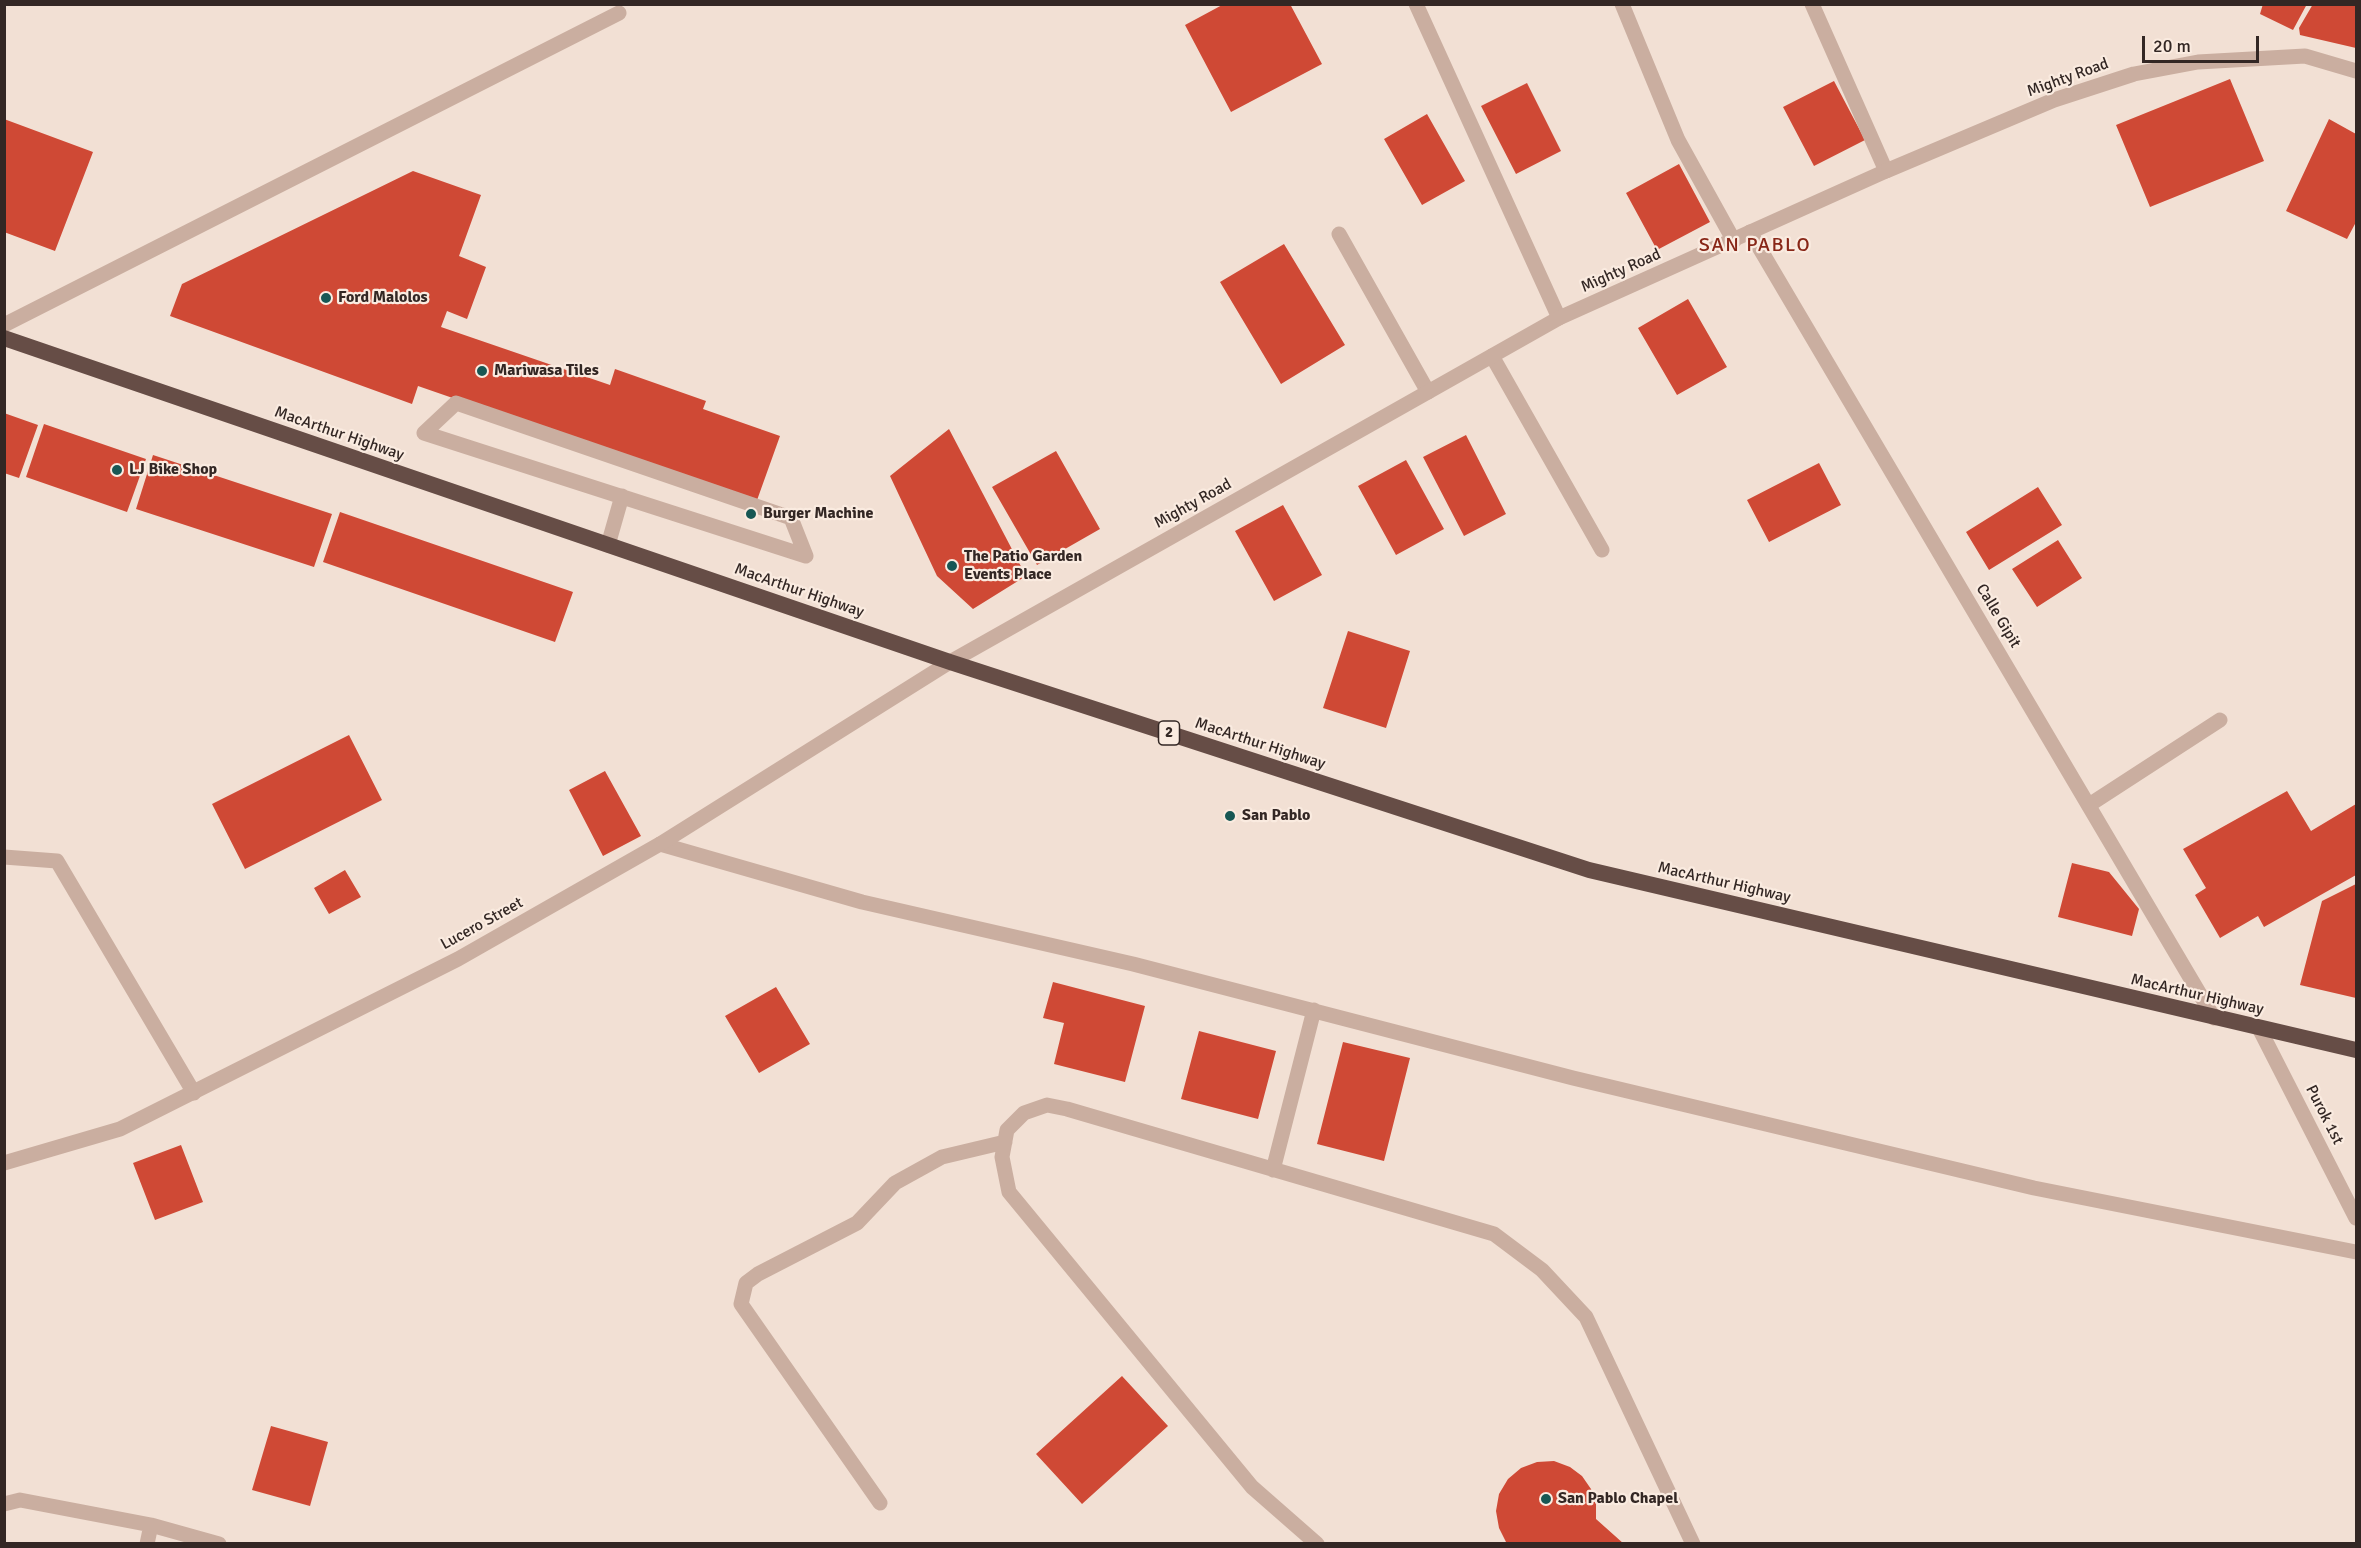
<!DOCTYPE html>
<html>
<head>
<meta charset="utf-8">
<style>
	body { margin:0 }
	#map { position:relative; width:2361px; height:1548px; overflow:hidden; background:#f2e0d4; font-family:Signika,sans-serif }
	canvas { display:block }
	.frame { position:absolute; inset:0; border:6px solid #332724; pointer-events:none }
	.scale { position:absolute; left:2142px; top:36px; width:117px; height:27px; box-sizing:border-box; border:3px solid #332724; border-top:0; padding-left:8px; font-size:18px; line-height:21px; white-space:nowrap; color:#332724; -webkit-text-stroke:4px #faebe0; paint-order:stroke }
</style>
</head>
<body>
<div id="map">
<canvas width="2361" height="1548"></canvas>
<div class="frame"></div>
<div class="scale">20 m</div>
</div>
<script>
const ctx = document.querySelector('canvas').getContext('2d');
ctx.lineJoin = 'round';
function paint(path, color) { ctx.fillStyle = color; ctx.fill(path, 'evenodd'); }
const poly = rows => new Path2D(rows.map(r => 'M' + r).join(''));
function trace(path, color, width, dash) { ctx.strokeStyle = color; ctx.lineWidth = width; ctx.lineCap = dash ? 'butt' : 'round'; ctx.setLineDash(dash || []); ctx.stroke(path); }
function drawText(font, color, halo, rows, align = 'center') {
  ctx.font = font + ' Signika,sans-serif'; ctx.lineWidth = 4.5; ctx.setLineDash([]); ctx.textBaseline = 'middle'; ctx.strokeStyle = halo; ctx.fillStyle = color; for (const [text, x, y, turn = 0] of rows) {
    ctx.save(); ctx.translate(x, y); ctx.rotate((+turn || 0) * Math.PI / 180); ctx.textAlign = isNaN(turn) ? turn : align; if (halo) ctx.strokeText(text, 0, 0); ctx.fillText(text, 0, 0); ctx.restore();
  }
}
const building = poly([
	[1224,4,1290,4,1322,64,1231,112,1185,25],
	[2263,4,2307,4,2293,30,2260,14],
	[2313,4,2356,4,2356,48,2300,35,2299,28],
	[2230,79,2264,161,2150,207,2116,125],
	[1834,81,1865,140,1814,166,1783,107],
	[1527,83,1561,151,1516,174,1481,106],
	[1427,114,1465,181,1422,205,1384,139],
	[4,119,93,152,55,251,4,232],
	[2329,119,2356,134,2356,222,2347,239,2286,211],
	[1679,164,1710,222,1657,250,1626,193],
	[413,171,481,195,459,256,486,267,467,319,447,311,441,327,610,385,615,369,706,401,703,409,780,436,756,503,418,386,412,404,170,316,182,284],
	[1284,244,1345,345,1281,384,1220,282],
	[1688,299,1727,367,1677,395,1638,328],
	[4,413,38,425,19,478,4,473],
	[44,424,146,459,127,512,26,477],
	[949,429,1026,576,973,609,937,576,890,476],
	[1466,435,1506,514,1464,536,1423,457],
	[1056,451,1100,529,1037,565,992,487],
	[153,455,332,514,314,567,136,509],
	[1406,460,1444,529,1396,555,1358,486],
	[1819,463,1841,505,1769,542,1747,500],
	[2038,487,2062,525,1989,570,1966,532],
	[1283,505,1322,575,1274,601,1235,531],
	[340,512,573,592,555,642,323,562],
	[2058,540,2082,578,2037,607,2012,569],
	[1348,631,1410,651,1386,728,1323,708],
	[349,735,382,800,245,869,212,804],
	[605,771,641,836,603,856,569,790],
	[2287,791,2311,831,2356,804,2356,875,2264,927,2258,916,2220,938,2195,895,2206,888,2183,849],
	[2072,863,2109,872,2139,909,2132,936,2058,917],
	[345,870,361,897,329,914,314,888],
	[2356,884,2356,998,2300,985,2322,901],
	[1053,982,1145,1006,1125,1082,1054,1064,1064,1023,1043,1018],
	[776,987,810,1044,759,1073,725,1016],
	[1199,1031,1276,1051,1258,1119,1181,1099],
	[1343,1042,1410,1058,1384,1161,1317,1144],
	[181,1145,203,1202,155,1220,133,1163],
	[1122,1376,1168,1426,1082,1504,1036,1454],
	[271,1426,328,1442,310,1506,252,1490],
	[1554,1461,1570,1467,1582,1476,1591,1489,1596,1504,1596,1519,1624,1544,1507,1544,1499,1528,1496,1511,1499,1494,1508,1479,1521,1468,1537,1462]
]);
const service = poly([
	[1339,234,1428,392],
	[4,325,619,13],
	[456,403,791,518,806,556,424,433,456,403],
	[608,545,622,496],
	[2089,805,2220,720],
	[4,857,57,861,194,1093]
]);
const minor = poly([
	[1416,4,1559,318],
	[1622,4,1678,140,1734,241],
	[1812,4,1886,171],
	[1750,232,2214,1018],
	[1492,356,1602,550],
	[660,844,862,902,1133,964,1573,1078,2034,1188,2356,1252],
	[1273,1170,1314,1010],
	[880,1503,741,1304,746,1283,758,1274,857,1223,895,1183,942,1157,1005,1142],
	[4,1504,20,1500,151,1525,219,1544],
	[147,1544,151,1525],
	[1317,1544,1252,1487,1009,1192,1002,1157,1007,1130,1024,1113,1047,1105,1067,1109,1494,1234,1542,1270,1586,1317,1693,1544]
]);
const tertiary = poly([
	[2259,1028,2356,1218],
	[4,1163,120,1129,458,959,660,844,950,662,1559,318,1886,171,2054,100,2134,74,2198,62,2305,56,2356,71]
]);
const trunk = poly([
	[4,338,950,662,1589,870,2356,1050]
]);
const markers = [
	[326,298,6,"#175754"],
	[482,371,6,"#175754"],
	[117,470,6,"#175754"],
	[751,514,6,"#175754"],
	[952,566,6,"#175754"],
	[1230,816,6,"#175754"],
	[1546,1499,6,"#175754"]
];
const shields = [
	[1169,733,21]
];
const shieldNames = [
	["2",1169,733]
];
const streetNames = [
	["Mighty Road",2068,78,-20],
	["Mighty Road",1621,271,-24],
	["MacArthur Highway",339,434,19],
	["Mighty Road",1193,504,-29],
	["MacArthur Highway",799,591,19],
	["Calle Gipit",1998,616,59],
	["MacArthur Highway",1260,744,18],
	["MacArthur Highway",1724,883,13],
	["Lucero Street",482,924,-29],
	["MacArthur Highway",2197,995,13],
	["Purok 1st",2324,1115,63]
];
const poiNames = [
	["Ford Malolos",338,298],
	["Mariwasa Tiles",494,371],
	["LJ Bike Shop",129,470],
	["Burger Machine",763,514],
	["The Patio Garden",964,557],
	["Events Place",964,575],
	["San Pablo",1242,816],
	["San Pablo Chapel",1558,1499]
];
const quarterNames = [
	["SAN PABLO",1755,246]
];
paint(building, '#cf4935');
trace(service, '#caaea0', 15);
trace(minor, '#caaea0', 15);
trace(tertiary, '#caaea0', 15);
trace(trunk, '#664d46', 16);
for (const [x, y, r, color] of markers) { const dot = new Path2D(); dot.arc(x, y, r, 0, 2 * Math.PI); ctx.fillStyle = color; ctx.fill(dot); trace(dot, '#faebe0', 2); }
for (const [x, y, w] of shields) { const box = new Path2D(); box.roundRect(x - w / 2, y - 12, w, 24, 4.5); ctx.fillStyle = '#faebe0'; ctx.fill(box); trace(box, '#332724', 1.5); }
drawText('bold 15px', '#332724', null, shieldNames);
drawText('16px', '#332724', '#faebe0', streetNames);
drawText('bold 16px', '#332724', '#faebe0', poiNames, 'left');
ctx.letterSpacing = '1.5px';
drawText('20px', '#882617', '#faebe0', quarterNames);
ctx.letterSpacing = '0px';
</script>
</body>
</html>
